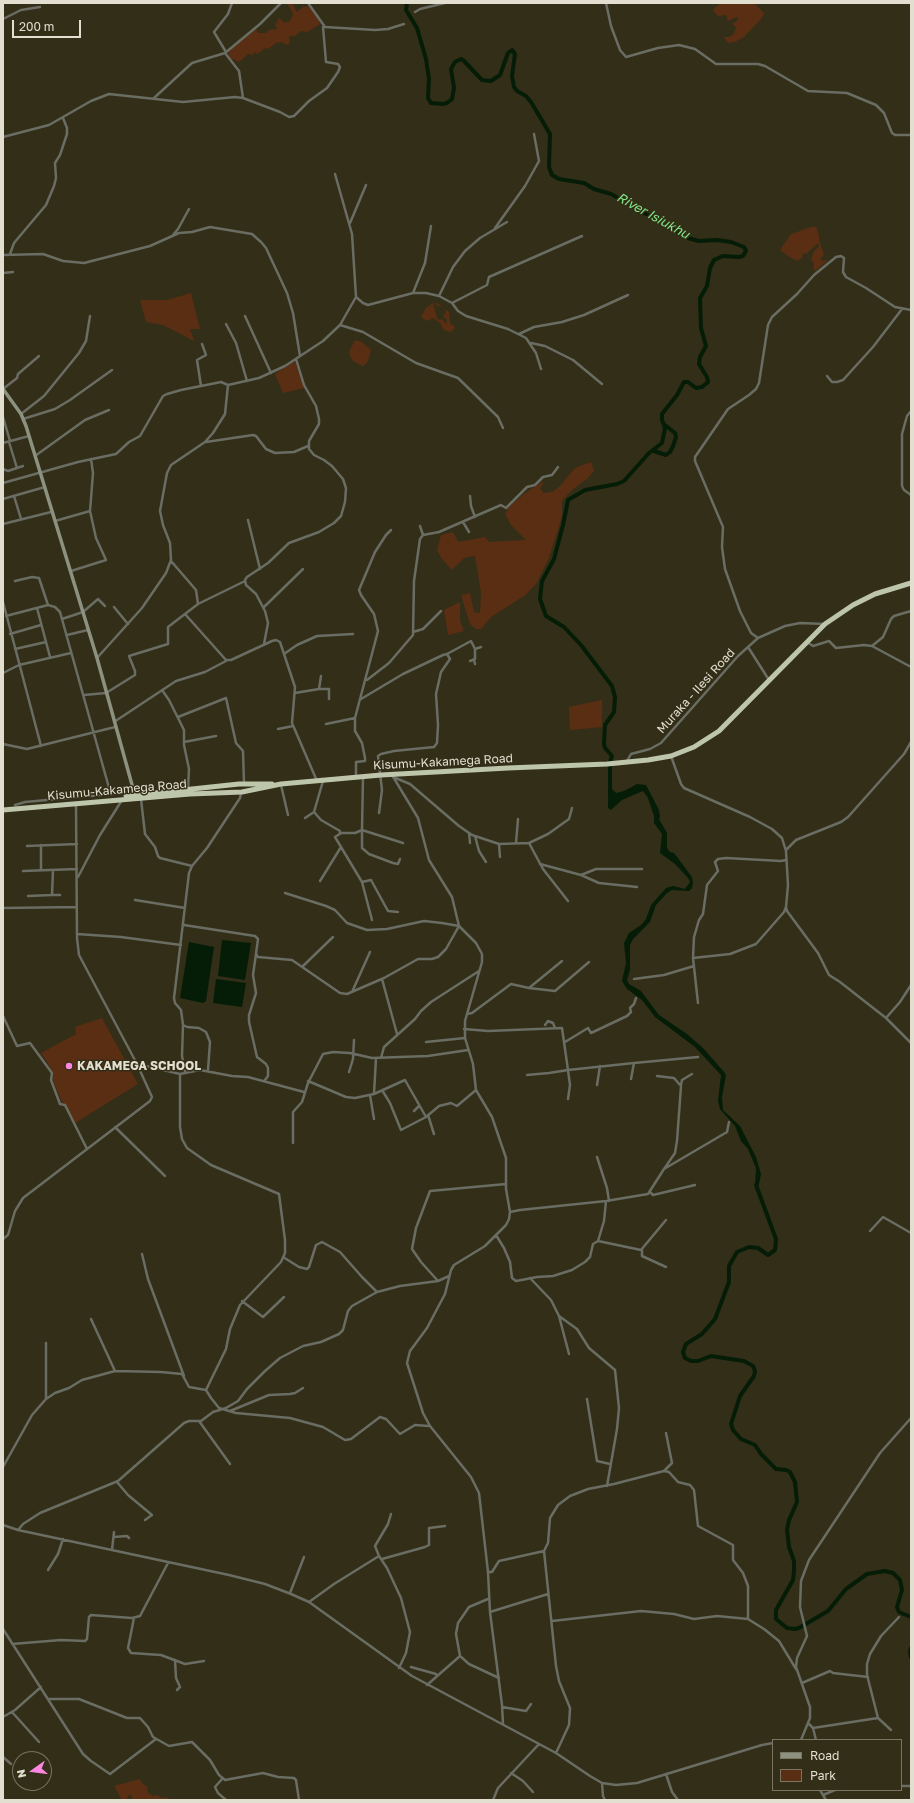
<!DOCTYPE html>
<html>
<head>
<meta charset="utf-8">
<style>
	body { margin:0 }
	#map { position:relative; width:914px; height:1803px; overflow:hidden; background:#332e17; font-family:"Golos Text",sans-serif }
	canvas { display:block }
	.frame { position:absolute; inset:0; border:4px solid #e2dfd1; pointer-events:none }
	.legend { position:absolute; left:772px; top:1739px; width:130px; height:52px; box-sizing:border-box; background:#332e17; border:1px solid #797561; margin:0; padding:5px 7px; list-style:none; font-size:12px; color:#e2dfd1 }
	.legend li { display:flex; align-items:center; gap:8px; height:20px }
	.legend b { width:20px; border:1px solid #797561 }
	.north { position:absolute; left:12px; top:1751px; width:40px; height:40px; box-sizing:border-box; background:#332e17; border:1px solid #797561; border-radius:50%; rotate:256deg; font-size:11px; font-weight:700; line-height:16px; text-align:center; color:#e2dfd1 }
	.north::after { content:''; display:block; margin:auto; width:14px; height:18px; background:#fd86e1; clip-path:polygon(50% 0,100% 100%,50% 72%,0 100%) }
	.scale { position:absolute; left:12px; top:20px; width:69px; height:18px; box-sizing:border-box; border:2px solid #e2dfd1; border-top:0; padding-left:5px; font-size:12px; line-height:14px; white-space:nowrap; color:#e2dfd1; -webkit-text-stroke:3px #332e17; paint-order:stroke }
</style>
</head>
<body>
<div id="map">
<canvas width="914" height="1803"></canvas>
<div class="frame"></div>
<ul class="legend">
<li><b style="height:5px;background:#8c9180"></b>Road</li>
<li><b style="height:11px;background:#5a2e13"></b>Park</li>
</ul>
<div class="north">N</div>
<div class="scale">200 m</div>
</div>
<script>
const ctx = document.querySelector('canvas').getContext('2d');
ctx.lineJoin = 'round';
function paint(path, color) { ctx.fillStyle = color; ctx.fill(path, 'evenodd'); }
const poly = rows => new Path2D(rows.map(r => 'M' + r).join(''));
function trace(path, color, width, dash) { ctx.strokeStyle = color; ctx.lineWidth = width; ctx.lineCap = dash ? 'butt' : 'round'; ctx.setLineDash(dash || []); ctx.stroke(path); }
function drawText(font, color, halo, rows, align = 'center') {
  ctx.font = font + ' "Golos Text",sans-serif'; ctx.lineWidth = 3; ctx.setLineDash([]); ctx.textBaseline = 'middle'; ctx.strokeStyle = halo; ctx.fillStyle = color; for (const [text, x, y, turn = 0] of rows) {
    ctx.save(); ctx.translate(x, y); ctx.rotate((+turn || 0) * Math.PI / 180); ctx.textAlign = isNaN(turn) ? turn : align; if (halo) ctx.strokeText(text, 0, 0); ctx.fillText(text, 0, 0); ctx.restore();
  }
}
const green = poly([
	[287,3,292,3,297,12,303,7,308,6,317,17,320,24,307,32,301,31,294,37,292,35,289,37,290,42,288,45,281,42,276,43,268,49,265,48,258,54,254,52,253,55,248,54,239,62,230,58,228,52,231,49,256,29,258,33,266,33,269,30,277,29,275,25,276,22,279,25,277,21,279,18,285,23,290,21,293,14],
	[720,3,754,3,764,13,762,18,744,37,735,42,728,43,724,37,730,37,734,34,736,27,732,24,738,20,737,17,728,21,726,15,718,16,715,13,713,10],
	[811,227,816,227,819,235,819,240,824,255,820,259,822,261,826,260,827,261,815,271,813,268,814,264,811,259,814,251,819,247,818,243,806,254,803,253,802,258,797,261,788,256,780,250,791,234],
	[191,293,200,329,190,329,194,341,163,325,146,322,140,300,167,300],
	[436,302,449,312,450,324,453,325,455,328,451,332,444,330,441,324,433,318,427,321,421,317,426,308,433,303,437,318,439,320,442,319,446,324,447,320,443,316,446,312,444,308,436,305],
	[355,340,362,342,371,350,368,361,363,366,353,361,350,356,349,352],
	[295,361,304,388,283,393,275,374],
	[591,462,594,471,588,478,572,490,562,501,562,516,556,536,548,560,536,584,524,596,491,617,481,629,476,629,470,624,461,595,470,593,474,612,480,613,481,593,475,556,464,558,452,570,442,559,437,550,441,535,453,532,458,542,485,537,489,542,526,540,511,525,505,514,509,507,525,493,544,481,540,489,544,493,552,492,560,486,575,468],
	[460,602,460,621,464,631,448,635,444,610],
	[602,700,602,727,570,730,569,707],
	[102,1018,138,1084,75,1123,66,1105,62,1102,52,1078,54,1073,41,1053,76,1034,75,1027],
	[140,1779,142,1783,148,1787,147,1792,153,1796,158,1795,161,1798,168,1797,169,1800,133,1800,130,1794,127,1798,128,1800,122,1800,114,1786]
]);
const water = poly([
	[608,783,612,783,612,789,616,793,624,791,637,784,646,785,659,810,660,816,659,819,667,833,667,848,670,852,674,853,692,877,693,883,692,888,689,891,672,890,667,893,656,905,650,922,633,939,630,945,630,970,627,980,629,984,641,991,659,1015,687,1034,703,1048,725,1073,726,1075,722,1097,723,1110,740,1126,756,1157,761,1174,758,1189,756,1190,755,1185,756,1168,748,1149,741,1141,735,1126,720,1109,718,1101,721,1075,695,1047,655,1017,642,1000,627,989,622,981,626,963,624,943,629,933,641,925,646,919,651,905,666,888,673,886,685,889,690,882,688,878,675,864,660,853,662,834,654,823,654,816,648,798,643,791,622,800,611,810,608,808],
	[222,940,251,943,245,980,218,976],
	[189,942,214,947,206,1001,203,1003,180,998],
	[216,979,246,983,242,1007,213,1003]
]);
const river = poly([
	[407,3,406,10,417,28,426,59,429,79,428,98,431,103,443,104,447,103,452,99,454,88,451,69,455,62,461,59,464,61,482,80,491,81,500,75,508,53,512,50,515,54,512,76,514,87,517,91,526,96,531,102,550,134,549,167,552,175,559,179,584,183,594,189,611,194,688,238,699,241,717,240,731,242,744,247,746,251,743,256,739,257,723,256,714,260,710,268,707,286,700,298,701,328,706,346,700,357,699,364,707,377,708,382,702,387,696,388,688,382,684,382,677,395,662,414,662,420,665,428,662,443,649,453,624,481,617,484,585,490,568,500,563,525,554,559,542,581,540,599,546,616,564,627,581,645,612,686,615,697,614,712,605,725,604,744,605,748,612,756,610,762,610,789],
	[654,451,666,455,670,452,673,446,676,437,675,433,665,425],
	[756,1185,776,1239,775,1250,768,1255,758,1248,749,1247,737,1252,729,1266,729,1282,715,1319,702,1334,686,1344,683,1352,685,1358,691,1361,698,1361,711,1356,744,1361,753,1366,755,1371,754,1376,740,1396,731,1424,733,1430,741,1439,755,1445,761,1454,776,1469,786,1470,790,1472,795,1482,797,1502,789,1520,787,1530,789,1547,794,1561,794,1571,793,1580,776,1610,776,1619,787,1628,795,1629,799,1628,828,1611,846,1589,867,1574,885,1571,893,1573,900,1580,902,1590,897,1607,899,1612,911,1617],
	[911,1648,910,1652,911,1657]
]);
const street = poly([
	[308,3,325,27,375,30,388,29,404,24],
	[606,3,611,26,620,50,626,57,658,48,679,45,695,49,716,64,758,64,765,66,808,91,847,93,876,105,884,113,892,133,895,135,911,135],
	[415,12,420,9,445,3],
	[3,19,21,10,40,7],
	[226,52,214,32,228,14,232,3],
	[225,53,239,71,243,98],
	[154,98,192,63,225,53,260,24,281,3],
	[3,137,49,125,91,101,109,94,183,102,235,97,243,98,280,112,289,117,294,116,309,101,327,88,338,72,340,67,338,64,326,62,323,27],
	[350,223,366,185],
	[495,228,525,186,539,161,534,134],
	[173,235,178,229,189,209],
	[10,254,14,243,46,205,54,186,56,178,55,163,60,155,67,134,67,128,63,118],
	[3,255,43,254,63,261,84,263,150,246,179,233,192,232,210,227,252,234,261,242,266,248,287,293,293,313,300,356],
	[3,273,13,272],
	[413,293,425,263,431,226],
	[439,296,453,267,465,251,480,238,507,222],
	[356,297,363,303,368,305,413,293,426,293,439,296,452,303,458,311,466,316,508,329,526,338,536,353,541,369],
	[452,303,487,285,489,277,582,236],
	[245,316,271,373],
	[226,324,236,343,247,381],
	[340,325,363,332,416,363,458,378,498,417,503,428],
	[519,334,534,327,562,322,584,315,628,295],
	[531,343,545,346,573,360,602,384],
	[827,376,832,382,837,382,843,380,873,347,902,309],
	[201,386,197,360,206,355,202,344],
	[3,389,17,378,18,374,39,356],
	[911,411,907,416,902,434,902,486,904,490,911,495],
	[21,414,44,396,79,353,86,341,90,316],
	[3,417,10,441],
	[23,419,55,409,70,400,112,370],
	[9,442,17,468],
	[206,442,253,435,256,436,266,449,275,453,294,452,308,446],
	[3,443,29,436],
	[35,456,85,420,109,410],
	[3,469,8,471,23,466],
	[3,483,78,462,116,454,129,442,140,436,163,396,167,394,181,390,221,382,228,385,259,378,285,366,323,341,340,325,356,297,352,234,335,174],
	[14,496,21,519],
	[470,496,471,506,475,517],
	[3,499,45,487],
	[248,520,260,569],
	[55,521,90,511,93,473,91,459],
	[463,522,469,532],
	[3,524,51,512],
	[423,535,439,532,501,505,506,508,527,487,535,485,543,477,552,475,558,467],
	[71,571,106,560,96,538,90,511],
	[15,581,32,577,39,578,48,605],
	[3,602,41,746],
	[198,604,245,581],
	[114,607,128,624],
	[264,607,303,569],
	[37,608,50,657],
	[185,614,226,660,231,660,272,641,276,640,280,642,295,687,292,723,317,781],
	[6,616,48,605,55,607,60,612,111,795],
	[62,619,83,612,98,599,105,606],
	[825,624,800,623,785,626,758,638,751,633,740,611,725,569,722,547,723,527,695,461,695,457,728,409,749,395,756,389,759,383,768,325,772,317,797,294,814,275,836,257,841,256,844,258,843,272,846,277,866,288,895,307,911,310],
	[413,632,423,629,441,611],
	[10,634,41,625],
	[67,635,88,630],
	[807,642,813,646,829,641,836,648,864,645,872,646,911,667],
	[264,644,268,623,265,611,256,594,246,585,245,580,247,577,268,563,289,543,319,532,334,523,341,516,345,502,346,488,343,479,332,466,324,460,314,455,309,449,309,441,319,424,319,419,316,406,304,385,296,359],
	[872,646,883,637,891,619,894,616,911,611],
	[748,647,769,680],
	[15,649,46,642],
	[475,649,481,647],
	[284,654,297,645,317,636,353,634],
	[447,654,471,641,475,649,475,659,470,661],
	[97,658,142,608,166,573,171,560,170,543,163,525,160,511,167,473,171,465,205,442,213,433,225,414,228,385],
	[474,660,475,664],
	[3,673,19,665,71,653],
	[367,680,389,663,413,635,414,581,420,539,423,535,420,526],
	[319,689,329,689,329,699],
	[162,690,169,700,184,730,184,745,189,769,188,789],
	[295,693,319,689,321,676],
	[84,695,106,693,135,675,135,671,129,656,168,644,168,627,198,604,196,590,171,561],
	[361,699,403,674,443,655,447,654,450,659,441,672,436,694,438,725,437,743,434,747,394,751,381,754,378,756,382,790,379,813],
	[178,717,226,698,236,743,243,751,244,783],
	[114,722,176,681,205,672,226,661],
	[326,724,355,718],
	[278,729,293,726],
	[184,742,216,736],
	[3,744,27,749,115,727],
	[671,756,681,784,684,788,750,817,772,829,782,838,786,851,788,885,786,907,787,911,818,953,829,975,840,982,886,1018,911,1043],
	[627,761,631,754,650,749,661,743,738,656,758,638],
	[392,775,418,818,429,860,452,897,459,926,476,943,482,954,482,962,465,1021,465,1038,473,1064,476,1090,492,1117,506,1158,506,1189,510,1212,509,1219,506,1225,485,1246,454,1265,451,1270,445,1294,427,1328,410,1351,407,1363,423,1413,430,1426,471,1477,479,1493,488,1572,490,1612,502,1705,503,1724],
	[356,777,356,762,365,761,365,758,362,743,355,731,355,718,378,631,374,614,361,595,359,590,375,552,386,535,391,530],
	[363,777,362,830,355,833,341,833,335,837,362,882,371,880,388,911,398,912],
	[393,777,410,784,459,826,472,835,499,844,529,843,543,869,568,901],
	[281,785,288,815],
	[141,799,145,834,155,847,158,856,160,858,192,866],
	[15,805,25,802,134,792,141,793],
	[314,812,321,820,340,831,340,834],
	[305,818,314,812,323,781],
	[469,833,470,843],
	[475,836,479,851,486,862],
	[516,843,518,819],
	[529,843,548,834,569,819,572,808],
	[499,844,500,857],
	[41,845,41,870],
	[27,846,77,844],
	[786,850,796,840,841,822,848,817,904,754,911,742],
	[400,859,398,864,393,863,369,854,362,848,362,830,403,843],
	[540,864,581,875,596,869,642,869],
	[23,871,77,869],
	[581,875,599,883,637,887],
	[78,877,100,835,122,800],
	[320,881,341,847],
	[362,882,372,920],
	[52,895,60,895],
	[28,896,52,895,53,870],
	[135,900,185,908],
	[3,908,77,907],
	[184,925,255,936,258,939,256,954,258,957,292,960,340,993,347,994,384,978,418,959,432,959,438,957,446,949,459,926,442,923,424,921,387,929,367,930,347,923,335,910,326,906,285,893],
	[77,934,121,937,181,945],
	[256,954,253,975,256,993,249,1015,249,1022,257,1057,266,1064,268,1068,268,1076,265,1080],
	[693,958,730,954,756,944,784,912,786,907],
	[303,966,333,937],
	[382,979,397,1034],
	[634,979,664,975,694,966],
	[529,988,562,961],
	[352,992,370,952],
	[698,1003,693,958,694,937,699,920,703,914,707,885,718,871,715,862,718,859,726,858,781,861,786,860],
	[467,1014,472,1013,511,984,529,988,555,991,589,962],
	[3,1016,17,1046,30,1043,52,1073,51,1080,60,1104,65,1105,87,1149],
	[886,1018,900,1002,911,985],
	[183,1025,187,1027,199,1028,206,1032,210,1042,208,1070],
	[545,1025,548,1021,553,1023,555,1028],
	[464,1029,488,1031,562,1028,568,1070,549,1073,527,1075],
	[426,1042,465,1038],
	[565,1042,588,1028,591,1033,627,1016,631,1012,630,1008,634,1004,636,998],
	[381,1058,384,1047,415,1019,421,1011,431,1002,479,971],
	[634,1063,698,1057],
	[138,1064,180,1074,200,1070,232,1076,248,1077,304,1092],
	[185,1072,182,1056,183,1025,181,1010,175,1003,174,998,189,873,192,866,207,848,240,798,241,793],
	[349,1072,353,1059,354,1040],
	[180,1074,180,1127,182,1139,187,1148,211,1165,279,1194,285,1240,285,1253,281,1262,240,1305,230,1329,226,1349,206,1390,211,1398,219,1408,236,1413,290,1418,323,1427,345,1440,351,1439,380,1417,386,1419,400,1434,415,1425,429,1426],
	[657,1076,674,1078,681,1086,677,1141,675,1153,664,1169],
	[308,1081,346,1097,355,1098,374,1094,405,1080,426,1117,439,1106,451,1103,457,1106,476,1090],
	[597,1085,600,1066],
	[681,1085,682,1080,692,1074],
	[382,1090,390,1103,401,1130,426,1117],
	[374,1094,376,1058],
	[370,1095,374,1119],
	[568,1099,570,1085,568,1070,634,1063,631,1079],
	[414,1111,419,1106],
	[428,1115,434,1134],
	[115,1127,165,1176],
	[293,1143,293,1112,302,1102,308,1083,323,1054,333,1052,350,1053,372,1058,428,1056,468,1050],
	[597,1157,607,1188,609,1201],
	[650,1192,653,1195,695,1185],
	[510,1212,520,1210,606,1201,648,1194,664,1169,727,1132,729,1122],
	[870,1231,883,1217,911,1233],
	[496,1235,504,1248,510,1262,512,1278,516,1281,537,1277,553,1276,572,1270,585,1262,590,1257,593,1244,598,1241,641,1250,666,1220],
	[3,1239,8,1235,15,1211,23,1198,150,1101,152,1097,137,1064,79,955,77,938,76,806],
	[598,1241,604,1221,606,1201],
	[642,1250,642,1256,666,1267],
	[142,1254,148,1279,184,1376],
	[283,1257,299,1267,307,1269,309,1267,316,1245,322,1242,340,1252,362,1277,377,1292],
	[530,1278,551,1300,559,1316,577,1329,589,1348,615,1370,619,1408,617,1429,607,1486],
	[438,1281,421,1262,412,1249,416,1228,430,1191,506,1184],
	[242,1301,263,1317,284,1297],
	[559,1316,569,1354],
	[91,1319,115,1371],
	[46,1398,46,1343],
	[587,1399,597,1461,610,1464],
	[230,1411,269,1395,290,1394,295,1393,303,1388],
	[199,1421,230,1464],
	[3,1467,32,1415,46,1399,55,1393,69,1388,82,1380,115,1371,161,1372,182,1374,189,1387,206,1390],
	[664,1471,672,1463,666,1433],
	[117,1482,128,1495,152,1515,145,1520],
	[3,1525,18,1530,229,1575,265,1584,291,1594,309,1602,412,1676,556,1753,590,1776,602,1783,616,1785,637,1783,762,1745,773,1743],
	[18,1530,23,1524,40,1513,118,1481,184,1423,189,1421,201,1421,213,1412,226,1408,238,1401,247,1389,265,1371,280,1358,303,1346,321,1342,339,1334,343,1330,348,1311,352,1306,377,1292,400,1286,438,1281,449,1276],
	[114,1537,127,1536,129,1538],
	[112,1550,114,1532],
	[379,1556,375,1546,388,1524,391,1514],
	[382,1559,425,1547,429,1545,429,1528,445,1526],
	[48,1570,58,1554,63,1539],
	[488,1572,492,1572,499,1561,544,1551],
	[290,1593,304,1557],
	[309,1602,334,1584,379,1556,387,1568,401,1598,410,1632,406,1653,399,1668],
	[490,1612,548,1594],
	[134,1618,128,1648,131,1653,161,1655,185,1664,204,1661],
	[552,1621,641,1611,674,1614,694,1619,717,1616,748,1619,764,1629,779,1641,796,1669],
	[3,1629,83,1754,91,1761,110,1774,156,1739],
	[12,1644,61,1640,85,1641,87,1639,89,1617,91,1615,132,1618,140,1616,168,1563],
	[460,1656,456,1634,458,1623,469,1607,488,1599],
	[175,1660,176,1678,180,1687,177,1690],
	[411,1667,436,1674,437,1676],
	[802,1683,830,1671,833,1673,868,1677],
	[427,1685,460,1656,469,1664,499,1678],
	[49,1699,79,1699,127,1718,140,1718,148,1727,153,1737,169,1746,192,1742,210,1760,219,1775,225,1780,263,1773,278,1777,294,1778,296,1780,299,1800],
	[502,1707,526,1711,531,1704],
	[12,1712,39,1742],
	[3,1717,15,1710,41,1687],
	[809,1724,813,1728,816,1740],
	[813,1728,878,1718],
	[891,1730,878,1718,867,1675,867,1664,870,1654,881,1636,899,1617],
	[801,1740,810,1718,810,1707,796,1667,797,1658,807,1636,800,1607,801,1581,809,1560,880,1453,911,1418],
	[556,1753,569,1725,570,1708,559,1681,556,1666,544,1551,548,1543,550,1518,558,1505,570,1496,588,1489,614,1484,664,1471,669,1472,678,1482,690,1485,694,1490,698,1526,733,1545,733,1560,743,1573,748,1586,748,1619],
	[3,1757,11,1764],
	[511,1773,523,1781,533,1792],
	[666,1774,672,1792,678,1800],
	[222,1779,215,1787,218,1793,226,1800],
	[602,1783,603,1796,605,1800],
	[901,1786,911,1786],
	[820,1790,826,1800],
	[823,1795,835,1790],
	[493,1800,498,1788,539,1744]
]);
const secondary = poly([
	[3,389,21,414,26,426,97,658,134,792]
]);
const highway = poly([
	[126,796,239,784,272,784],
	[3,810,190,794,242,792,281,784,381,775,508,768,607,764,648,760,671,756,694,747,719,731,825,624,853,605,875,594,911,583]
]);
const markers = [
	[69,1066,4,"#fd86e1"]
];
const streetNames = [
	["Muraka - Ilesi Road",696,691,-48],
	["Kisumu-Kakamega Road",443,762,-3],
	["Kisumu-Kakamega Road",117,790,-5]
];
const poiNames = [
	["KAKAMEGA SCHOOL",77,1066]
];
const waterNames = [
	["River Isiukhu",653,216,29]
];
paint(green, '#5a2e13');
paint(water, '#051d07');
trace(river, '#051d07', 4);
trace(street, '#6a6d63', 2.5);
trace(secondary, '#8c9180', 3.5);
trace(highway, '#bdc5ab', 5);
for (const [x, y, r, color] of markers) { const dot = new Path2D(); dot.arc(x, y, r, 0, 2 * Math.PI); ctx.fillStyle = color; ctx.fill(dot); trace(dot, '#332e17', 1.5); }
drawText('12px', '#e2dfd1', '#332e17', streetNames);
drawText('bold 12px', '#e2dfd1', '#332e17', poiNames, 'left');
drawText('italic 13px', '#80e588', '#332e17', waterNames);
</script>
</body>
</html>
